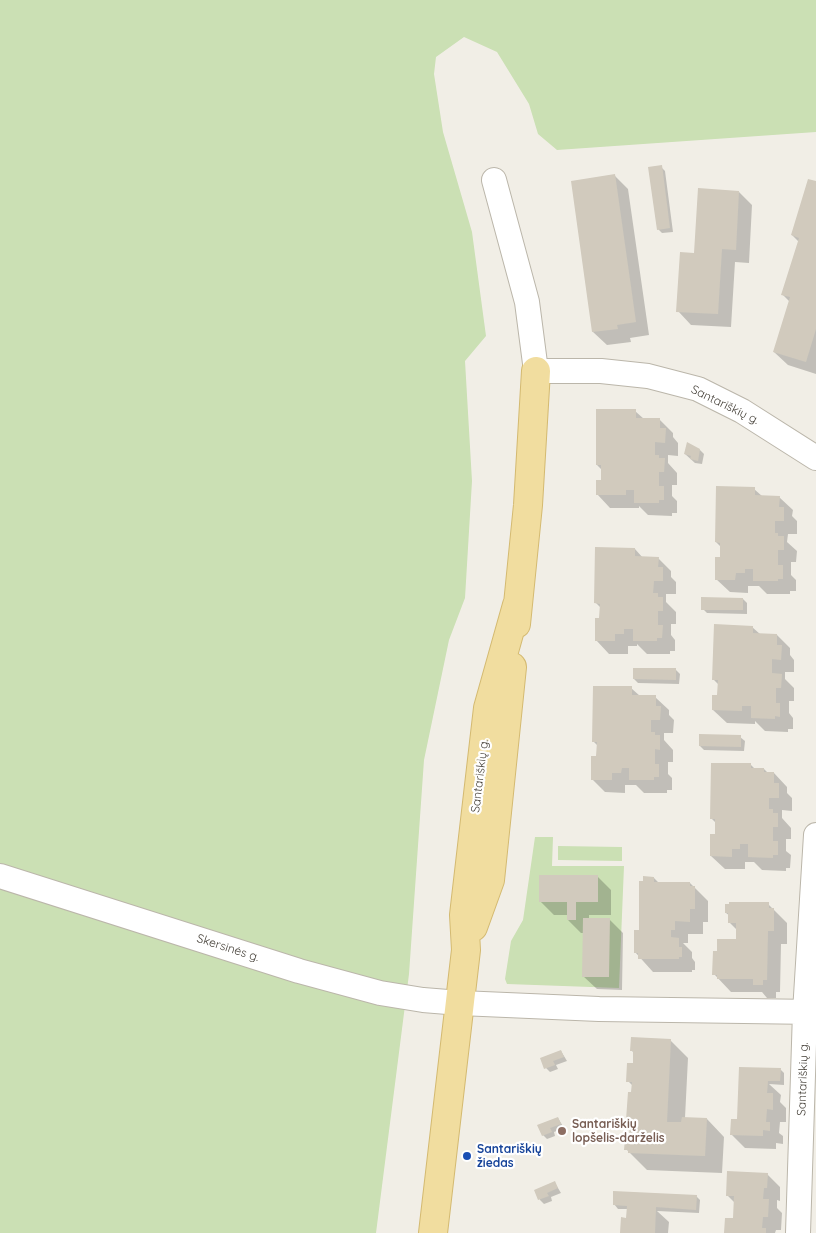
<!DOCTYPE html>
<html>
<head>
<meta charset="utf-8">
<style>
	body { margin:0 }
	canvas { display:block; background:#f1eee6 }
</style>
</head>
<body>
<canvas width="816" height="1233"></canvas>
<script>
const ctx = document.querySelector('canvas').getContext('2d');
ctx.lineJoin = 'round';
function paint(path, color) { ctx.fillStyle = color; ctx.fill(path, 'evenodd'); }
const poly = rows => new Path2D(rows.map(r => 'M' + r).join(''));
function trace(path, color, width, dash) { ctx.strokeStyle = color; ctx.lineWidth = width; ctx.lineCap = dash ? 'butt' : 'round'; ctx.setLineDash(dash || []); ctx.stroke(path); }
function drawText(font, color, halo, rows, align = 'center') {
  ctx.font = font + ' Quicksand,sans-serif'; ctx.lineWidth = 4.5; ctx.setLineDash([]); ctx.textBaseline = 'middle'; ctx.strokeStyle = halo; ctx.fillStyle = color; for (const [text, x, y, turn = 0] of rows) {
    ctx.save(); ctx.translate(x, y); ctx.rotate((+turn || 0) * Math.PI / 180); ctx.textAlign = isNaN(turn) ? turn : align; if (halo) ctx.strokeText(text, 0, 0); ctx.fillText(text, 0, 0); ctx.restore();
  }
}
const green = poly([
	[0,0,816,0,816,132,557,150,538,134,529,104,497,52,464,37,436,57,434,74,443,132,472,232,486,336,465,361,472,481,465,598,449,640,424,760,409,974,376,1233,0,1233],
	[535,837,553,837,552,866,624,866,619,988,507,984,505,979,511,941,523,920],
	[558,846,622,847,622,861,558,860]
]);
const shadow = poly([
	[661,167,665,171,673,232,662,233,658,229],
	[615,176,628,189,649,335,630,338,631,342,607,345,593,332,572,182],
	[816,183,816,374,788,365,774,352,790,302,783,295,799,242,792,235],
	[739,192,752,205,749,263,735,262,731,327,691,325,678,311,695,254],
	[635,411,644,419,659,419,673,433,673,437,678,443,678,456,668,455,668,463,677,473,677,485,672,485,672,496,677,501,677,513,672,513,672,516,648,515,639,506,639,508,610,508,597,494,602,481,602,470,597,465],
	[700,450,704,454,702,464,695,463,685,454],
	[754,489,762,496,779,497,793,510,792,516,797,521,797,534,788,534,787,542,797,551,796,562,791,562,791,575,796,580,796,591,790,591,790,594,767,594,759,586,748,586,748,593,730,592,716,579,721,558,721,547,716,542],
	[635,549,643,558,658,558,671,571,671,577,676,582,676,594,666,594,666,602,676,612,676,624,671,624,671,635,675,640,675,651,670,651,670,654,647,654,637,644,637,646,628,646,628,654,609,654,596,640,601,619,601,608,596,603],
	[743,599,747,603,747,614,707,613,703,609],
	[752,627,760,634,777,635,790,648,790,655,794,660,794,672,785,672,785,679,794,688,794,701,789,701,789,713,793,718,793,729,788,729,788,732,765,731,755,721,755,724,727,723,713,710,719,697,719,685,714,680],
	[676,670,680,674,679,684,638,683,634,679],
	[631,688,640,696,655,697,669,710,669,715,674,720,673,733,664,733,664,740,673,750,673,762,668,762,668,774,672,778,672,790,667,790,667,793,644,793,636,785,625,785,625,793,605,792,592,779,598,757,598,746,593,741],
	[740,737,745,741,744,751,704,750,700,746],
	[751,765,755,769,764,769,768,773,774,773,787,787,787,793,792,798,792,811,782,810,782,818,791,828,791,839,786,839,786,851,791,855,790,868,786,868,786,871,762,870,754,862,745,862,745,869,725,869,711,856,716,835,716,823,711,818],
	[597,876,611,890,611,915,589,915,589,919,609,919,623,933,622,990,597,989,583,976,584,933,581,933,568,920,568,915,554,915,540,901],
	[654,878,659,883,690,883,708,901,708,922,703,922,703,934,688,934,688,943,683,943,692,952,692,958,695,962,695,970,692,970,692,972,653,972,635,952],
	[768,904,787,923,787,944,781,944,780,992,776,992,776,998,767,998,762,992,731,992,714,974,718,952,737,941,738,931,730,923,730,916,726,913],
	[670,1040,688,1058,685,1118,707,1119,724,1137,722,1173,647,1170,626,1149,630,1140,631,1122,628,1119,633,1086,628,1081,634,1064,634,1053,632,1051],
	[561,1051,567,1061,556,1065,558,1069,550,1072,546,1068],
	[740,1068,780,1069,784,1073,784,1085,769,1084,781,1095,780,1102,786,1108,786,1122,780,1122,779,1133,783,1136,783,1144,776,1143,776,1149,745,1148,732,1135,738,1120],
	[558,1118,564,1128,554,1132,555,1136,547,1139,543,1135],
	[767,1174,780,1187,780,1201,777,1200,777,1208,782,1213,781,1230,776,1230,775,1233,725,1233,734,1219,735,1203,727,1195],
	[555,1183,561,1193,551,1197,552,1201,544,1204,540,1200,536,1190],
	[696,1196,700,1200,699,1213,657,1211,669,1222,668,1233,622,1233,627,1219,628,1209,618,1209,614,1204]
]);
const building = poly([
	[662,165,670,228,657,230,648,167],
	[615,174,636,322,617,325,618,329,592,332,571,181],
	[808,179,816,181,816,329,806,362,773,352,790,297,781,295,799,238,791,235],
	[698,188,739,191,736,250,722,249,718,314,676,312,680,252,694,253],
	[596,409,636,409,636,418,660,418,660,428,666,428,665,443,655,442,655,455,659,455,659,458,665,458,664,472,659,472,659,486,664,486,664,500,659,500,659,503,634,503,634,490,626,490,626,495,596,495,596,480,601,480,601,465,596,465],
	[687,442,700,449,698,461,690,459,691,456,684,454],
	[716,486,755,487,755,495,780,496,779,507,784,507,784,521,775,521,775,533,778,533,778,536,784,536,784,550,778,550,778,565,783,565,783,579,778,579,778,581,753,581,753,569,745,569,745,573,736,573,735,580,715,580,715,557,720,557,720,543,715,542],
	[595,547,635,548,635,556,659,557,658,567,663,567,663,581,654,581,653,593,658,593,658,597,663,597,663,611,658,611,658,625,663,625,662,638,657,638,657,641,633,641,633,629,624,629,624,634,615,634,615,641,595,641,595,618,599,618,600,604,594,603],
	[701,597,743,598,743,610,701,610],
	[714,624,753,626,753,633,777,634,777,645,782,645,781,660,772,659,772,673,782,674,781,688,776,688,776,703,780,703,780,717,775,716,775,719,751,718,751,706,742,706,742,711,712,710,712,695,717,695,718,680,712,680],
	[633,668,676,668,676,680,633,679],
	[593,686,632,686,632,695,656,695,656,706,661,706,660,720,651,720,651,732,655,732,655,735,660,735,660,750,655,749,655,764,659,764,659,777,654,777,654,780,629,780,629,768,622,768,621,773,612,773,612,780,591,780,591,756,596,756,597,742,592,742],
	[699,734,741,735,741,747,699,746],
	[711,763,751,763,751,768,764,768,764,772,774,772,774,783,779,783,779,798,769,798,769,809,773,809,773,813,778,813,778,827,773,827,773,841,778,841,778,855,773,855,773,858,748,857,748,844,740,844,740,849,732,849,732,857,710,856,710,834,715,834,715,819,710,819],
	[539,875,598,875,598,902,576,902,576,920,567,920,567,902,539,902],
	[643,876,654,877,654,882,690,882,690,886,695,886,695,909,690,909,690,922,675,921,675,930,671,930,671,937,679,938,679,947,682,947,682,957,679,957,679,959,638,959,638,953,634,953,634,930,639,930,639,881,643,881],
	[729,902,769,902,769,908,774,908,774,931,768,931,767,980,763,980,763,985,753,985,753,979,717,979,717,975,712,975,713,951,717,951,717,939,736,939,736,923,728,923,728,913,725,913,725,904,729,904],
	[583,918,610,918,609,977,582,977],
	[631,1037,671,1039,667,1122,681,1122,682,1117,707,1118,705,1156,628,1153,628,1150,624,1150,625,1139,629,1139,630,1120,626,1120,628,1092,631,1092,632,1082,626,1082,627,1063,633,1063,633,1051,630,1051],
	[561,1050,564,1057,553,1061,555,1065,544,1069,540,1058],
	[739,1067,781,1068,780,1081,768,1081,767,1093,773,1093,773,1110,767,1109,766,1122,770,1122,770,1131,763,1130,763,1136,730,1135,731,1119,737,1119],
	[558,1117,561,1124,550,1128,552,1132,542,1136,537,1125],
	[727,1171,768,1173,767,1188,764,1188,763,1199,769,1199,768,1217,763,1217,762,1228,766,1228,766,1233,724,1233,725,1218,733,1218,734,1196,726,1196],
	[555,1181,558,1188,547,1193,549,1196,538,1200,534,1190],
	[613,1191,697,1195,696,1210,656,1207,655,1233,620,1233,621,1217,626,1218,627,1206,613,1205]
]);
const minor = poly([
	[494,180,527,302,536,371,601,371,648,376,698,389,742,411,816,458],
	[0,876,299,971,380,993,423,1000,460,1003,599,1009,816,1012],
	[798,1233,805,1012,816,835]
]);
const major = poly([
	[516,624,528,505,536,371],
	[473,927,490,880,512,667],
	[433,1233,466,950,464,915,488,708,517,605]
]);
const markers = [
	[562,1131,5,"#8d6e63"],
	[467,1156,5,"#1a4fb4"]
];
const streetNames = [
	["Santariškių g.",725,405,26],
	["Santariškių g.",480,776,-83],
	["Skersinės g.",228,948,18],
	["Santariškių g.",803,1079,-88]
];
const educationNames = [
	["Santariškių",572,1124],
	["lopšelis-darželis",572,1138]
];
const transitNames = [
	["Santariškių",477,1149],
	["žiedas",477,1163]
];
paint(green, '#cbe0b4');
paint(shadow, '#0003');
paint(building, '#d1cabd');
trace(minor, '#bbb6aa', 26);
trace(major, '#d4ba71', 30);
trace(minor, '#fff', 24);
trace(major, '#f1dd9f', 28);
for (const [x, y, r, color] of markers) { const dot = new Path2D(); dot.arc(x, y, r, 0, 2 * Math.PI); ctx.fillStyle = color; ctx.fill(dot); trace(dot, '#fff', 2); }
drawText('12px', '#433e36', '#fff', streetNames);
drawText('bold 12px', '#785e54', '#fff', educationNames, 'left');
drawText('bold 12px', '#164399', '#fff', transitNames, 'left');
</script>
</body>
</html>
